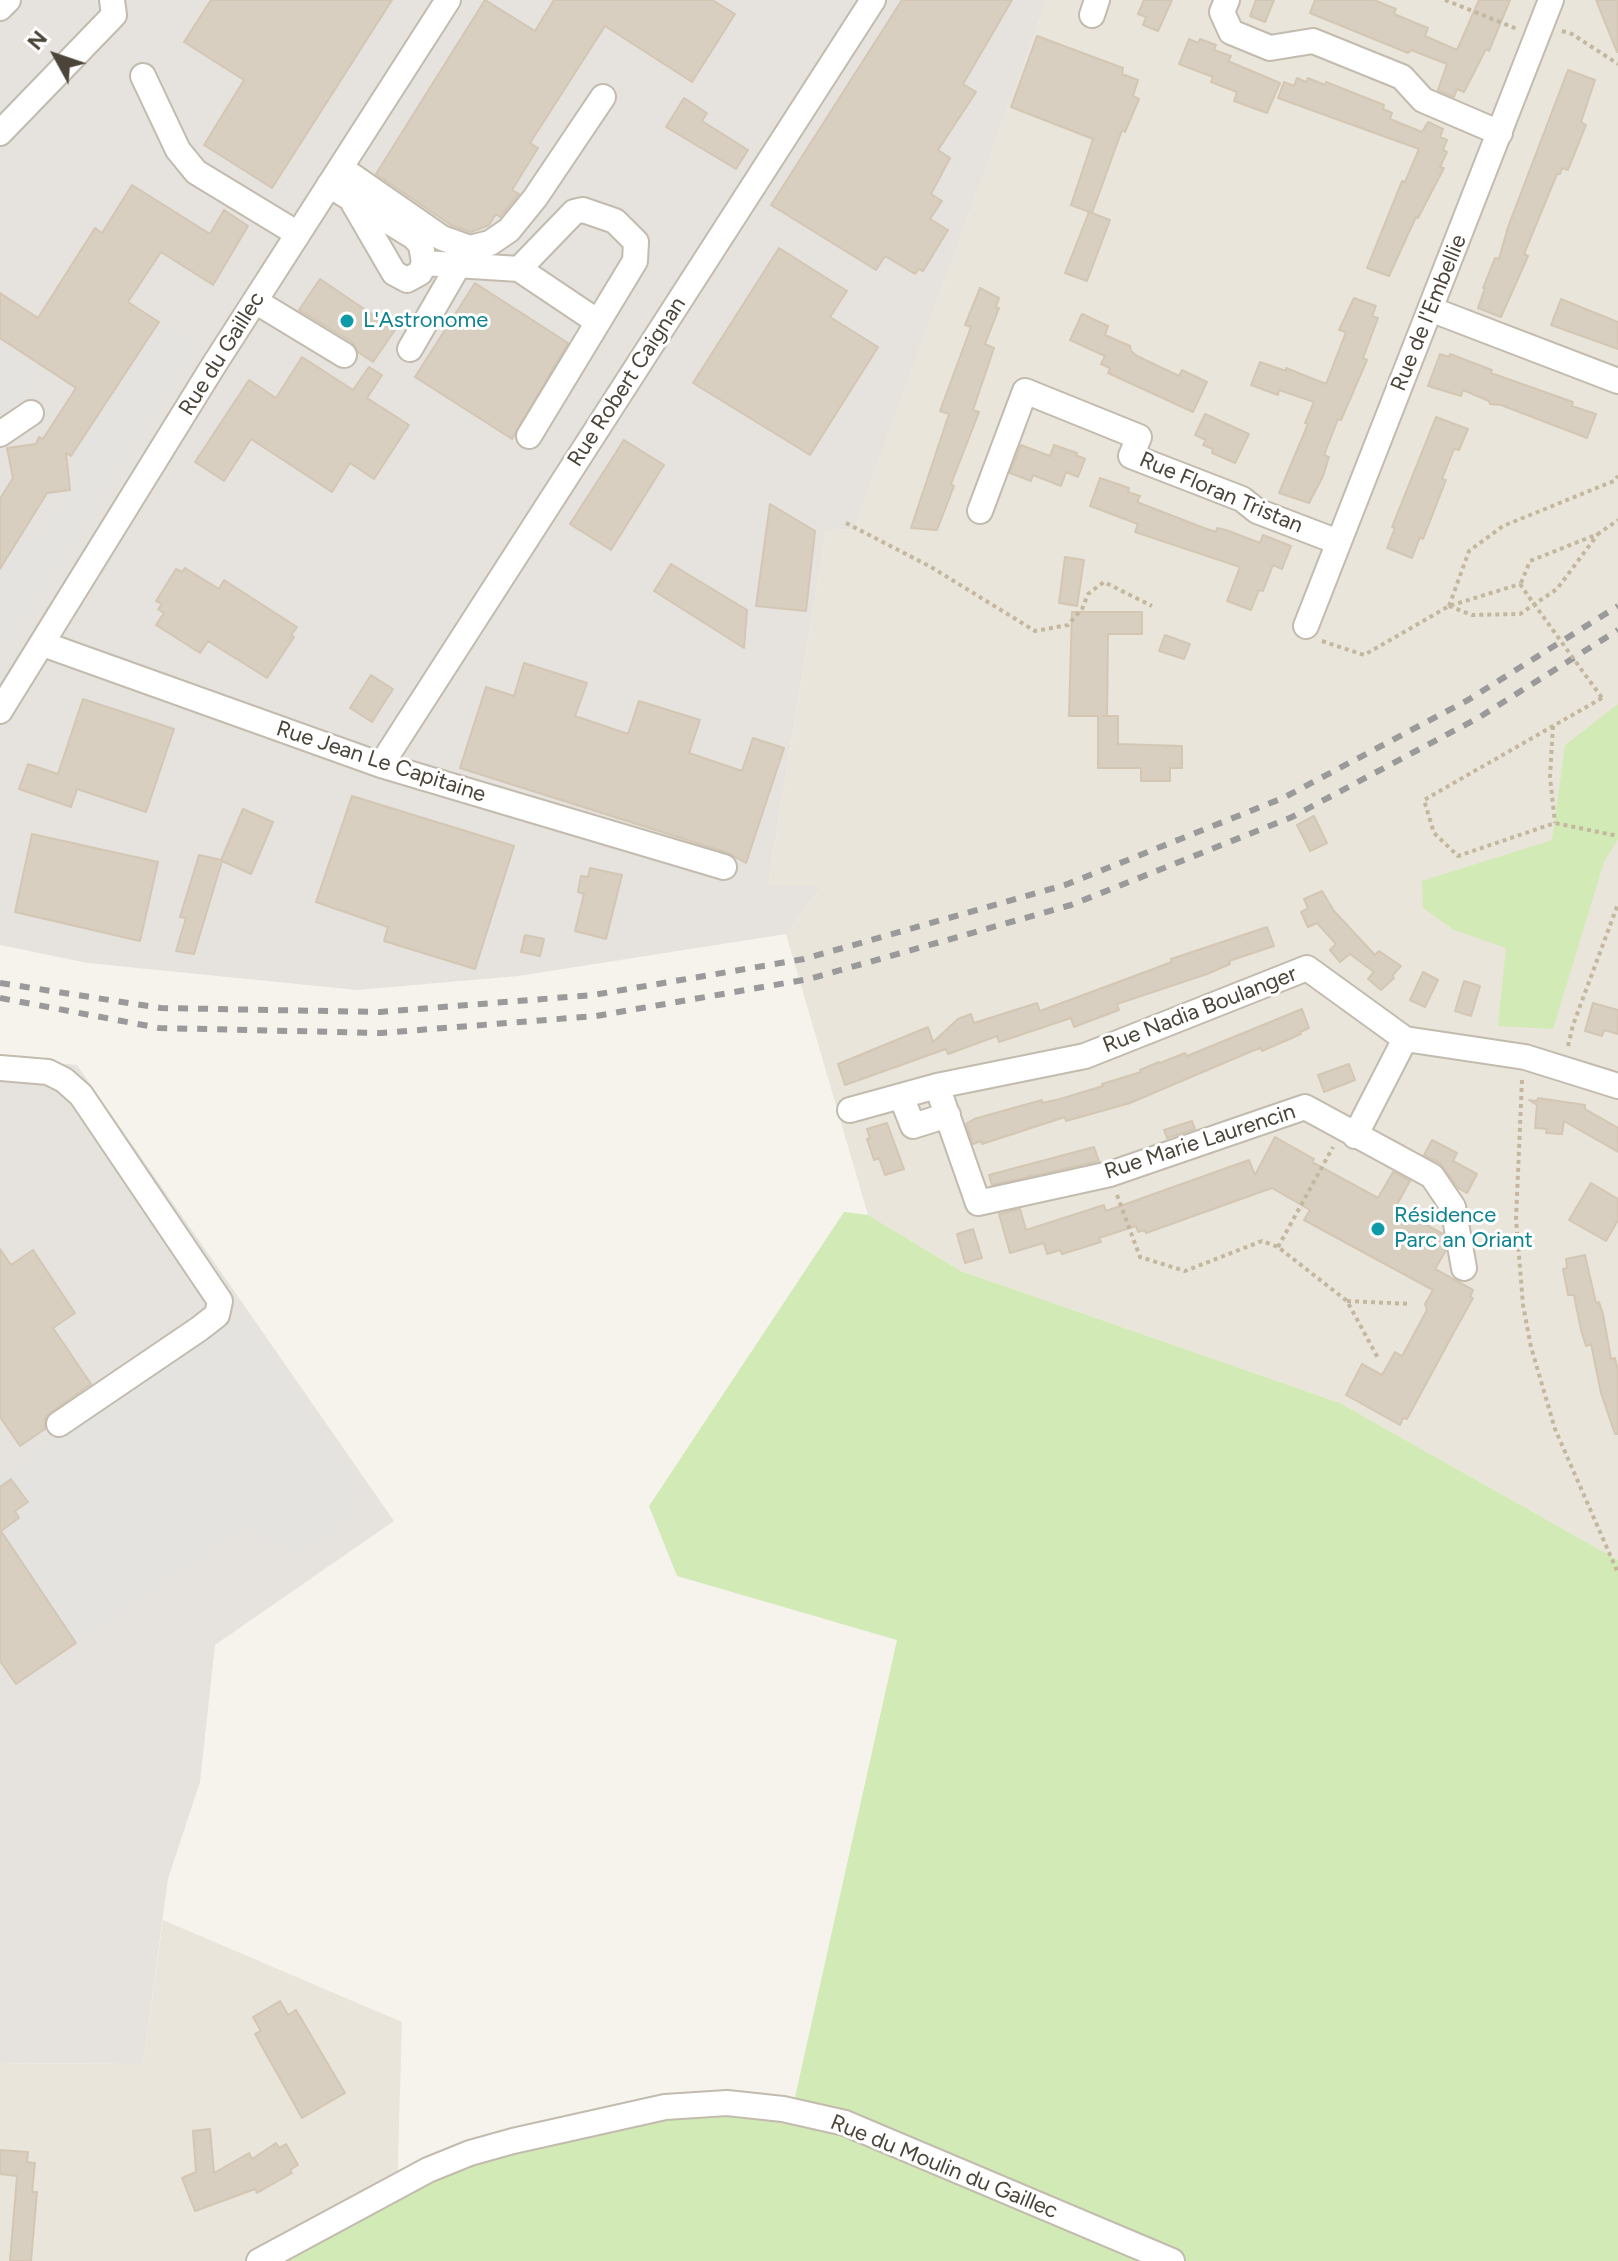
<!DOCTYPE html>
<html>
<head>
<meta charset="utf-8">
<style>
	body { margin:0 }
	#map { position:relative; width:1618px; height:2261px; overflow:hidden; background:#f6f3ec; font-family:Figtree,sans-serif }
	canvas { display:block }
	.north { position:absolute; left:16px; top:16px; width:80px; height:80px; -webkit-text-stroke:6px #fff; paint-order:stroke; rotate:310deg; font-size:22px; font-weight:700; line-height:32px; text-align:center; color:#4b4439 }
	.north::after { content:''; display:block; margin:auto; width:28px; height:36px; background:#4b4439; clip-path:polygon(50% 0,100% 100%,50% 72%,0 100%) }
</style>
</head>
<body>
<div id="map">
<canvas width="1618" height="2261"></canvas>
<div class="north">N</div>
</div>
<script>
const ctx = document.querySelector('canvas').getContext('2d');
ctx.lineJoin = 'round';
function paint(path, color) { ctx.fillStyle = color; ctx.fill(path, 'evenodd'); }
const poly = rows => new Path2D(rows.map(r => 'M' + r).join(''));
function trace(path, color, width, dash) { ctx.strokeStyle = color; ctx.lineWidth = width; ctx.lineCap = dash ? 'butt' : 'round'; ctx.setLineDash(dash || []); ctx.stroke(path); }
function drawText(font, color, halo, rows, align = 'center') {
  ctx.font = font + ' Figtree,sans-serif'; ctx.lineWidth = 6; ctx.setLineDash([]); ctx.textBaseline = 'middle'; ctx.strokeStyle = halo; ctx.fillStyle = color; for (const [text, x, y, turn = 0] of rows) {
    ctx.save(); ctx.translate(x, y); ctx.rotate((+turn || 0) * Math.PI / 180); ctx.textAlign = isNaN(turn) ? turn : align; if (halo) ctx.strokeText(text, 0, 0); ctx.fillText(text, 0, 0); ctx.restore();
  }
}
const residential = poly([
	[1047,0,1618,0,1618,1560,1340,1403,961,1271,868,1215,786,934,822,886,768,887,826,530,854,529],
	[163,1920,402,2022,397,2196,284,2261,0,2261,0,2063,143,2064]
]);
const industrial = poly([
	[0,0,1047,0,854,529,826,530,768,886,822,886,786,934,518,976,357,990,88,963,0,945],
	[0,1057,77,1065,394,1521,215,1645,200,1782,168,1879,143,2064,0,2063]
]);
const green = poly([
	[1618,704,1618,839,1604,862,1553,1029,1498,1026,1506,948,1454,930,1423,908,1422,881,1552,840,1565,745],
	[844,1212,868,1215,961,1271,1340,1403,1618,1560,1618,2261,284,2261,397,2196,474,2162,667,2117,729,2112,760,2116,789,2124,897,1640,677,1576,649,1506]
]);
const parking = poly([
	[159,322,197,345,11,641,0,634,0,569,20,536,36,545,70,490,74,452],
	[0,347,28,365,25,414,0,439],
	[245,1311,364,1490,350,1499,359,1513,298,1553,289,1541,272,1552,251,1522,76,1643,1,1530,19,1518,0,1490,0,1477]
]);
const building = poly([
	[211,0,392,0,272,188,204,145,244,80,184,42,211,0],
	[485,0,535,31,554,0,712,0,735,14,692,82,605,26,530,143,538,148,512,190,519,194,517,196,500,217,496,214,489,225,471,232,451,225,376,174,485,0],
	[902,0,1012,0,963,84,976,92,938,150,950,158,931,194,942,201,930,219,948,230,923,271,919,269,915,274,885,256,876,270,771,205,902,0],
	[1144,0,1172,0,1158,31,1143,25,1146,17,1138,14,1144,0],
	[1256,0,1274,0,1265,22,1250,16,1256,0],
	[1315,0,1374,0,1396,9,1394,14,1428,28,1425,36,1457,50,1479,0,1510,0,1489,51,1486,49,1464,92,1457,89,1454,97,1438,90,1447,64,1411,50,1408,53,1310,13,1315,0],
	[1596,0,1618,0,1618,52,1617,52,1596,0],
	[1037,36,1123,68,1122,74,1138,80,1133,96,1139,99,1125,132,1122,130,1092,213,1071,205,1093,139,1011,107,1037,36],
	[1189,39,1198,43,1200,39,1216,45,1214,50,1231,56,1228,61,1280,83,1267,113,1234,101,1237,92,1211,82,1213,77,1179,64,1189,39],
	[1568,70,1595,80,1581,122,1586,125,1568,170,1562,168,1560,174,1557,174,1524,254,1528,256,1501,317,1478,308,1485,288,1483,288,1495,258,1499,259,1508,227,1568,70],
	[1297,78,1306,82,1308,78,1325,85,1326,82,1384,105,1383,109,1392,113,1390,119,1422,132,1428,122,1443,129,1440,137,1447,140,1443,150,1447,152,1440,167,1444,168,1418,218,1416,217,1389,276,1367,268,1402,181,1405,182,1419,149,1278,98,1284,82,1294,86,1297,78],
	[684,98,707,113,702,121,748,150,736,169,666,127,684,98],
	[132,185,210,234,224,210,248,226,213,285,161,252,128,302,159,322,71,456,66,453,70,490,47,493,0,569,0,499,13,478,7,448,36,444,39,437,43,439,76,388,0,338,0,293,38,318,95,228,102,233,132,185],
	[1089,212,1110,220,1087,281,1065,273,1089,212],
	[779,248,847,291,830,317,878,347,810,455,693,383,779,248],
	[320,279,395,330,373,362,358,352,352,342,299,310,320,279],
	[475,283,568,343,512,439,415,377,475,283],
	[980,288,999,298,996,307,999,308,985,344,994,348,973,410,979,412,951,484,954,486,937,530,911,528,949,414,940,411,971,327,965,325,980,288],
	[1354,298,1376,306,1372,316,1378,318,1363,358,1367,360,1341,420,1338,419,1324,455,1329,457,1323,476,1309,503,1279,493,1308,424,1305,423,1314,402,1279,390,1278,395,1251,385,1260,362,1286,371,1286,368,1326,384,1346,332,1339,330,1354,298],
	[1561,299,1618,322,1618,349,1551,325,1561,299],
	[1082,314,1108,326,1105,335,1130,346,1131,351,1137,356,1179,376,1182,370,1207,382,1193,412,1108,373,1110,368,1101,364,1105,356,1070,340,1082,314],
	[1440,354,1449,357,1450,354,1492,370,1491,373,1573,402,1572,406,1596,414,1587,438,1501,405,1490,404,1489,401,1463,390,1461,396,1428,386,1440,354],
	[302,357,353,390,369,367,382,375,367,398,409,425,374,479,350,463,332,492,251,439,224,481,195,462,249,380,276,398,302,357],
	[1205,414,1249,434,1235,463,1212,453,1213,449,1203,445,1206,440,1195,435,1205,414],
	[1436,417,1468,429,1459,450,1454,449,1442,479,1446,480,1423,539,1420,537,1412,558,1387,548,1395,528,1392,527,1436,417],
	[624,440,664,465,611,550,570,524,624,440],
	[1021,445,1050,456,1054,445,1077,453,1076,455,1085,459,1078,477,1066,472,1061,486,1033,475,1031,481,1010,473,1021,445],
	[1100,478,1129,488,1128,492,1140,496,1137,502,1204,528,1216,532,1217,528,1226,530,1260,543,1263,535,1291,546,1282,569,1273,565,1263,591,1259,590,1251,610,1227,601,1240,567,1135,532,1138,524,1090,506,1100,478],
	[770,504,815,531,806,611,756,606,770,504],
	[1065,557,1084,560,1077,606,1059,603,1065,557],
	[671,564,747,610,744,648,654,591,671,564],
	[185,568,219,589,224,580,297,627,291,635,294,637,267,678,208,641,200,653,156,625,164,613,158,609,162,604,156,601,176,569,182,572,185,568],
	[1072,612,1142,612,1142,634,1108,634,1107,716,1103,716,1118,716,1118,744,1182,746,1182,768,1170,768,1170,781,1141,781,1141,768,1098,768,1098,716,1069,716,1072,612],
	[1165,635,1190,644,1184,659,1159,651,1165,635],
	[524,663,587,683,575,716,628,734,639,701,700,720,689,753,742,771,753,738,784,748,746,863,728,853,460,768,486,687,514,696,524,663],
	[371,675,393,689,372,722,350,708,371,675],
	[83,699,174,729,146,812,77,789,71,807,19,789,28,764,58,774,83,699],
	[352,796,514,846,475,969,384,941,388,927,316,902,352,796],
	[243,809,273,822,251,874,222,861,194,954,176,951,186,918,180,917,199,855,221,860,243,809],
	[1314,816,1327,843,1310,851,1297,825,1314,816],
	[32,834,158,862,140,941,15,912,32,834],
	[590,868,622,875,606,939,575,931,584,894,578,892,581,876,588,877,590,868],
	[1322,891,1334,911,1375,955,1379,951,1401,966,1392,976,1394,978,1381,990,1368,979,1374,972,1350,954,1340,962,1330,950,1336,944,1317,923,1308,927,1301,912,1308,908,1304,899,1322,891],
	[1267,927,1274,946,1229,961,1230,964,1207,974,1117,1004,1119,1010,1074,1027,1071,1018,999,1042,997,1036,948,1054,946,1049,845,1085,838,1064,928,1027,933,1042,958,1019,971,1014,974,1023,1037,1003,1040,1011,1172,962,1171,959,1267,927],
	[525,935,544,939,540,956,521,952,525,935],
	[1423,972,1438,980,1425,1007,1410,1000,1423,972],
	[1464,981,1480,986,1471,1016,1455,1011,1464,981],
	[1593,1003,1618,1010,1618,1034,1604,1030,1602,1036,1585,1031,1593,1003],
	[1302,1009,1309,1028,1300,1032,1301,1034,1262,1051,1261,1048,1252,1051,1130,1103,1066,1121,1065,1117,982,1144,981,1141,973,1144,966,1124,974,1119,1042,1100,1042,1103,1060,1099,1103,1086,1102,1084,1141,1072,1140,1070,1159,1062,1160,1063,1185,1053,1187,1056,1302,1009],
	[1349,1064,1355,1080,1324,1092,1318,1075,1349,1064],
	[1538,1098,1585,1105,1585,1109,1618,1128,1618,1152,1564,1121,1562,1134,1546,1133,1547,1129,1535,1128,1537,1105,1529,1100,1537,1101,1538,1098],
	[1192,1121,1195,1129,1167,1138,1164,1130,1192,1121],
	[887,1123,904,1169,885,1175,879,1158,874,1160,867,1139,870,1138,867,1129,887,1123],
	[1275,1137,1314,1159,1312,1162,1378,1198,1393,1172,1410,1181,1395,1208,1443,1234,1446,1250,1435,1269,1473,1290,1470,1297,1473,1298,1453,1334,1407,1419,1403,1418,1400,1425,1346,1395,1362,1364,1382,1375,1395,1352,1402,1356,1427,1310,1425,1304,1433,1290,1304,1220,1310,1210,1272,1188,1146,1233,1145,1230,1138,1232,1136,1226,1099,1238,1101,1242,1062,1254,1060,1250,1047,1254,1044,1243,1010,1253,999,1214,1020,1209,1026,1230,1104,1205,1106,1211,1249,1160,1255,1175,1275,1137],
	[1432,1140,1457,1153,1453,1161,1477,1174,1467,1193,1458,1188,1440,1163,1424,1155,1432,1140],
	[1094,1147,1099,1161,992,1185,989,1175,1094,1147],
	[1591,1183,1618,1199,1618,1220,1606,1241,1569,1220,1591,1183],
	[973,1229,982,1258,965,1263,957,1234,973,1229],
	[0,1249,11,1265,33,1250,75,1313,53,1328,91,1384,51,1412,45,1418,45,1429,20,1446,0,1417,0,1249],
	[1585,1255,1596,1303,1599,1302,1603,1314,1611,1359,1615,1358,1618,1371,1618,1434,1615,1434,1601,1393,1591,1344,1586,1346,1581,1330,1574,1295,1568,1295,1563,1269,1567,1268,1566,1259,1585,1255],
	[11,1479,28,1502,15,1511,19,1518,1,1531,76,1643,16,1684,0,1661,0,1487,11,1479],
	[280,2001,288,2015,296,2010,345,2093,302,2118,255,2034,261,2031,253,2017,280,2001],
	[210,2129,214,2173,249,2153,252,2159,276,2143,279,2148,286,2144,298,2165,290,2170,292,2173,257,2193,255,2189,195,2211,182,2178,196,2172,193,2131,210,2129],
	[0,2150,28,2152,27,2162,35,2163,32,2192,37,2192,31,2261,10,2261,17,2176,0,2174,0,2150]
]);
const path = poly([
	[1445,0,1517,29],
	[1562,31,1572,34,1618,64],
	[846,523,931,567,1035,631,1068,625,1082,609,1088,594,1104,582,1152,606],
	[1521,583,1530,561,1598,534,1618,520],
	[1520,584,1529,597],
	[1449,606,1469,551,1503,526,1614,481,1618,476],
	[1449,606,1472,615,1520,614,1557,589,1598,534],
	[1322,641,1364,655,1449,606,1520,584],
	[1602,698,1424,800,1434,833,1458,856,1555,823,1618,836],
	[1553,726,1550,777,1555,823],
	[1568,1046,1573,1025,1618,904],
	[1522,1080,1516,1219,1523,1305,1531,1347,1555,1429,1618,1573],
	[1117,1195,1140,1257,1185,1271,1262,1241,1278,1247,1347,1301,1378,1358],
	[1278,1247,1333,1147],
	[1347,1301,1411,1304]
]);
const minor = poly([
	[1227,0,1222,12,1231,32,1270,48,1313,41,1402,77,1423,100,1500,133],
	[0,8,8,0],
	[1092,15,1097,0],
	[143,76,178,150,196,172,298,234],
	[0,133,114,15,112,0],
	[341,168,442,238,470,248,490,243,509,230,535,198,603,97],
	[329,185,414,237,421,245,424,263,420,273,407,280,394,273,351,199],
	[424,263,519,269,574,212,583,210,615,221,636,242,635,261,529,436],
	[519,269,598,322],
	[255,301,344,355],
	[1430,309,1618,381],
	[410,349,458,266],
	[0,434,31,413],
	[980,511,1025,391,1139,437,1131,456,1242,499,1257,511,1338,542],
	[1306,626,1551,0],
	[43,644,381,765,724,867],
	[0,711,212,368,448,0],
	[381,765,873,0],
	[0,1068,48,1072,64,1080,81,1095,220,1301,217,1315,199,1329,59,1424],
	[937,1086,978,1203,1110,1174,1305,1107,1432,1176,1453,1207,1464,1268],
	[901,1096,913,1126,948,1115],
	[850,1110,937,1086,1085,1056,1307,968,1405,1039,1525,1057,1618,1086],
	[1355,1136,1405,1039],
	[259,2261,428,2170,470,2153,513,2141,665,2107,727,2103,783,2109,845,2123,1172,2261]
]);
const rail = poly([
	[0,983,161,1008,380,1012,593,995,804,959,1065,885,1283,798,1468,700,1618,606],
	[0,998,159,1028,381,1033,596,1016,809,979,1071,905,1292,817,1478,718,1618,630]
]);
const pathBridge = poly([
	[1529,597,1602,698]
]);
const markers = [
	[347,321,8,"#0f9aa8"],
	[1378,1229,8,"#0f9aa8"]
];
const streetNames = [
	["Rue de l'Embellie",1429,313,-68],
	["Rue du Gaillec",222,354,-58],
	["Rue Robert Caignan",627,382,-57],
	["Rue Floran Tristan",1221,493,23],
	["Rue Jean Le Capitaine",381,762,18],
	["Rue Nadia Boulanger",1200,1010,-21],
	["Rue Marie Laurencin",1200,1142,-18],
	["Rue du Moulin du Gaillec",944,2167,22]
];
const cultureNames = [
	["L'Astronome",363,321],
	["Résidence",1394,1216],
	["Parc an Oriant",1394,1241]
];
paint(residential, '#eae5da');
paint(industrial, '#e6e2dd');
paint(green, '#d2eab5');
paint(parking, '#e5e3e0');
paint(building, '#d8cfc1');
trace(building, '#d3c7b4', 2);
trace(minor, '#c2bbae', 28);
trace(path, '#c4b79f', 4, [4, 4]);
trace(minor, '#fff', 24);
trace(rail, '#9a9a9a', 6, [10, 10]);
trace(pathBridge, '#c4b79f', 4, [4, 4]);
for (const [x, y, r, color] of markers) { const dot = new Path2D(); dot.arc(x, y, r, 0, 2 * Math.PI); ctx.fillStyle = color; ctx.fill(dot); trace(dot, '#fff', 3); }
drawText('22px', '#4b4439', '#fff', streetNames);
drawText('22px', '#0d838f', '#fff', cultureNames, 'left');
</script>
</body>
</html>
